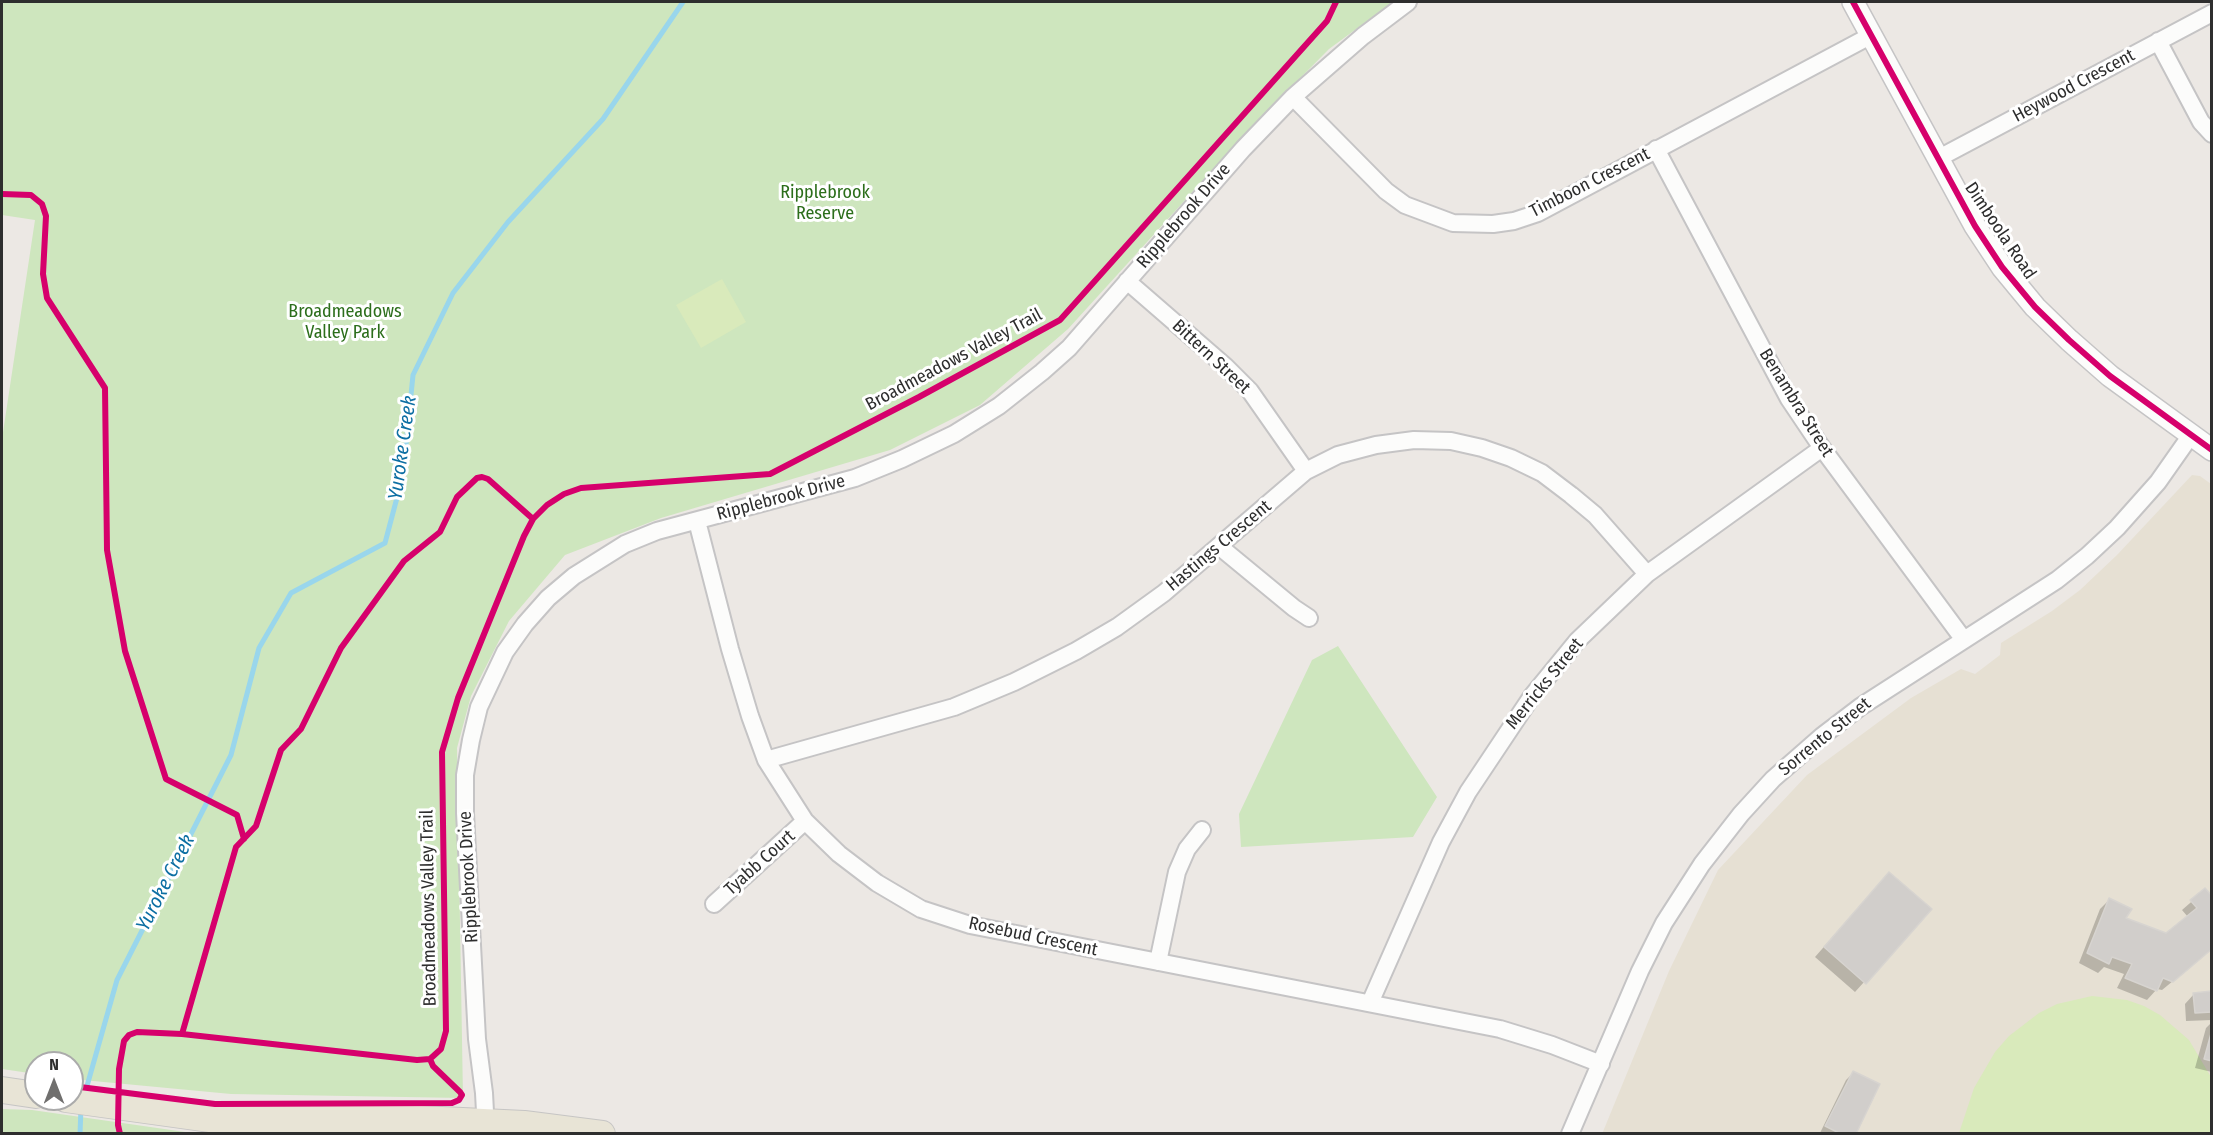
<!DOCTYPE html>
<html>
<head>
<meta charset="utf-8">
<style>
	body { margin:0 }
	#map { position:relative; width:2213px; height:1135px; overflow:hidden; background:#ece8e4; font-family:"Fira Sans Condensed",sans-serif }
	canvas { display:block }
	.frame { position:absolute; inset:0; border:3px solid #2e2e2e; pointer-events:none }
	.north { position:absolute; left:24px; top:1051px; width:60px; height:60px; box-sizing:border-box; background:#fff; border:2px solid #ababab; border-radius:50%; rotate:0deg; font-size:16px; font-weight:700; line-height:24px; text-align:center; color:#2e2e2e }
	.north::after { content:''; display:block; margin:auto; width:21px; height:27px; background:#706f6e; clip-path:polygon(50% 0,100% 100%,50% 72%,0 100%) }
</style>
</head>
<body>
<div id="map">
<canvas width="2213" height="1135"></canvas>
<div class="frame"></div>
<div class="north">N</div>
</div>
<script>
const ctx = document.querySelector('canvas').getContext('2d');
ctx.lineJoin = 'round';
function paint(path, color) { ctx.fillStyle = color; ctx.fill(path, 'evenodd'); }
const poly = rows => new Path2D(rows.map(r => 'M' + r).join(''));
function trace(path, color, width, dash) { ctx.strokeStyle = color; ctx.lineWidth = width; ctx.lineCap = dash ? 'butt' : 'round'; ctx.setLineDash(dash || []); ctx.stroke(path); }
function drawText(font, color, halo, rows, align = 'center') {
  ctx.font = font + ' "Fira Sans Condensed",sans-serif'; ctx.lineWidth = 6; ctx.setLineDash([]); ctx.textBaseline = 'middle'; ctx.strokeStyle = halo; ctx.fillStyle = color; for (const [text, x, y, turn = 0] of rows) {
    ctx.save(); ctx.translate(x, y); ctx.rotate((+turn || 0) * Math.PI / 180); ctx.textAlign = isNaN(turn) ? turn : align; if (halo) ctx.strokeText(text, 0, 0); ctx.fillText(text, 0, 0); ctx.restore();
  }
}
const education = poly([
	[2192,475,2200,476,2211,484,2211,1133,1602,1134,1669,971,1718,870,1807,775,1911,698,1961,669,1975,674,2000,655,2001,643,2052,611,2080,590,2117,555]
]);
const green = poly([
	[2,2,1393,2,1329,49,1246,133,1068,329,980,405,890,450,661,518,565,555,509,621,471,696,457,748,463,1098,231,1094,72,1079,72,1063,36,1063,36,1074,2,1069,2,439,35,220,2,215],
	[1338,646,1437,797,1413,837,1241,847,1239,814,1312,660],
	[2,1109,32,1110,192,1133,2,1133]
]);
const pitch = poly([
	[722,279,746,322,701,348,676,305],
	[2092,996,2127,1000,2144,1006,2160,1015,2189,1040,2211,1077,2211,1133,1959,1133,1974,1088,1995,1052,2009,1036,2039,1013,2057,1004]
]);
const shadow = poly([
	[1880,883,1930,909,1855,992,1815,957],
	[2205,890,2212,949,2162,990,2157,989,2147,1000,2117,988,2124,974,2104,967,2098,973,2079,963,2100,909,2109,900,2124,919,2166,935,2188,917,2182,910],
	[2212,993,2212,1020,2186,1021,2185,1004,2194,994],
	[2212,1022,2212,1072,2195,1068,2206,1028],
	[1853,1073,1854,1134,1820,1133,1846,1080]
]);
const stream = poly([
	[85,1093,117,980,231,755,259,648,291,593,385,543,403,475,413,375,453,293,508,222,603,119,683,2],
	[80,1134,81,1108]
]);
const building = poly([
	[1889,872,1932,909,1866,984,1824,947,1889,872],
	[2205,888,2212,896,2212,949,2173,982,2163,978,2157,991,2125,978,2132,964,2112,957,2109,964,2087,953,2109,898,2132,909,2126,918,2166,933,2197,908,2190,900,2205,888],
	[2212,991,2212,1012,2195,1013,2193,993,2212,991],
	[2212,1030,2212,1061,2204,1059,2212,1030],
	[1853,1071,1880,1084,1856,1134,1841,1134,1825,1126,1853,1071]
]);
const minor = poly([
	[2158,41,2201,122,2212,134],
	[1293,97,1386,191,1405,205,1453,223,1493,224,1514,221,1538,213,1870,36],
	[1656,149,1789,399,1822,448,1964,640],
	[1937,159,2212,13],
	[1127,281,1225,366,1250,391,1306,471],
	[697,521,730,649,750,716,766,760,805,821,839,854,877,883,921,909,970,925,1500,1029,1552,1045,1601,1064],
	[1220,547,1294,608,1309,618],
	[766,760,954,707,1014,682,1076,651,1117,627,1164,593,1306,471,1338,455,1376,445,1414,440,1451,441,1482,448,1511,458,1542,473,1571,495,1595,515,1647,574],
	[714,904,805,821],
	[1158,962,1177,872,1187,849,1202,830],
	[1370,1003,1441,842,1468,792,1532,696,1577,641,1647,574,1822,448],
	[486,1131,484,1093,477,1039,465,813,465,775,471,740,479,707,505,652,525,624,548,598,574,576,625,544,657,531,855,478,902,459,954,434,999,406,1042,372,1069,348,1243,149,1293,97,1363,36,1408,2],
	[1570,1134,1640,971,1664,923,1702,864,1741,814,1773,779,1822,736,1860,707,2057,580,2087,556,2117,528,2158,482,2191,435]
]);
const tertiary = poly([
	[1853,2,1975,226,2002,267,2035,307,2069,340,2110,376,2212,450]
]);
const primary = poly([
	[2,1090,36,1095],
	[66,1099,232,1122],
	[215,1119,421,1119,524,1124,602,1134]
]);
const cycleway = poly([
	[1853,2,1975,226,2002,267,2035,307,2069,340,2110,376,2212,450],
	[2,194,31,195,42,204,46,216,43,274,47,298,105,388,107,550,125,651,166,779,237,815,244,839],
	[182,1034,417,1060,430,1059,441,1049,446,1031,442,752,458,698,524,536,533,519],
	[72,1086,215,1104,452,1103,459,1100,462,1095,460,1092,433,1066,430,1059],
	[120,1134,118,1125,119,1069,124,1041,129,1035,137,1032,182,1034,236,847,256,826,281,750,301,729,341,648,404,561,440,532,457,497,477,478,482,477,488,479,533,519,547,505,564,494,581,488,770,474,919,397,1060,320,1327,21,1336,2]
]);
const streetNames = [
	["Heywood Crescent",2074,86,-28],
	["Timboon Crescent",1590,183,-27],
	["Ripplebrook Drive",1184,216,-49],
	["Dimboola Road",2000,231,56],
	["Bittern Street",1211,357,43],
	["Broadmeadows Valley Trail",954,360,-28],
	["Benambra Street",1796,403,58],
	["Ripplebrook Drive",781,498,-15],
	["Hastings Crescent",1219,546,-40],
	["Merricks Street",1545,684,-51],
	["Sorrento Street",1825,737,-39],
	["Tyabb Court",760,863,-42],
	["Ripplebrook Drive",469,877,-93],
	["Broadmeadows Valley Trail",429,908,-91],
	["Rosebud Crescent",1033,937,12]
];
const parkNames = [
	["Ripplebrook",825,193],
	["Reserve",825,214],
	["Broadmeadows",345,312],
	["Valley Park",345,333]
];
const waterNames = [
	["Yuroke Creek",403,448,-82],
	["Yuroke Creek",166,883,-63]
];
paint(education, '#e6e0d3');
paint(green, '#cee6be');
paint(pitch, '#d9eabb');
paint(shadow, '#0003');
trace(stream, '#99d6ec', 5);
paint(building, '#d1cecb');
trace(building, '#d7d4d0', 1.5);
trace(minor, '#c5c4c5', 20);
trace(tertiary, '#c5c4c5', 24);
trace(primary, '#c6c5c4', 28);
trace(minor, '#fcfcfb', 16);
trace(tertiary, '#fcfcfb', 21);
trace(primary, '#e8e4d6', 26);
trace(cycleway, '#d6006c', 6);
drawText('18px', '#2e2e2e', '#fff', streetNames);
drawText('18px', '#2c6e1b', '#fff', parkNames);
drawText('italic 20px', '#0d6fa3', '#fff', waterNames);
</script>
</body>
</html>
